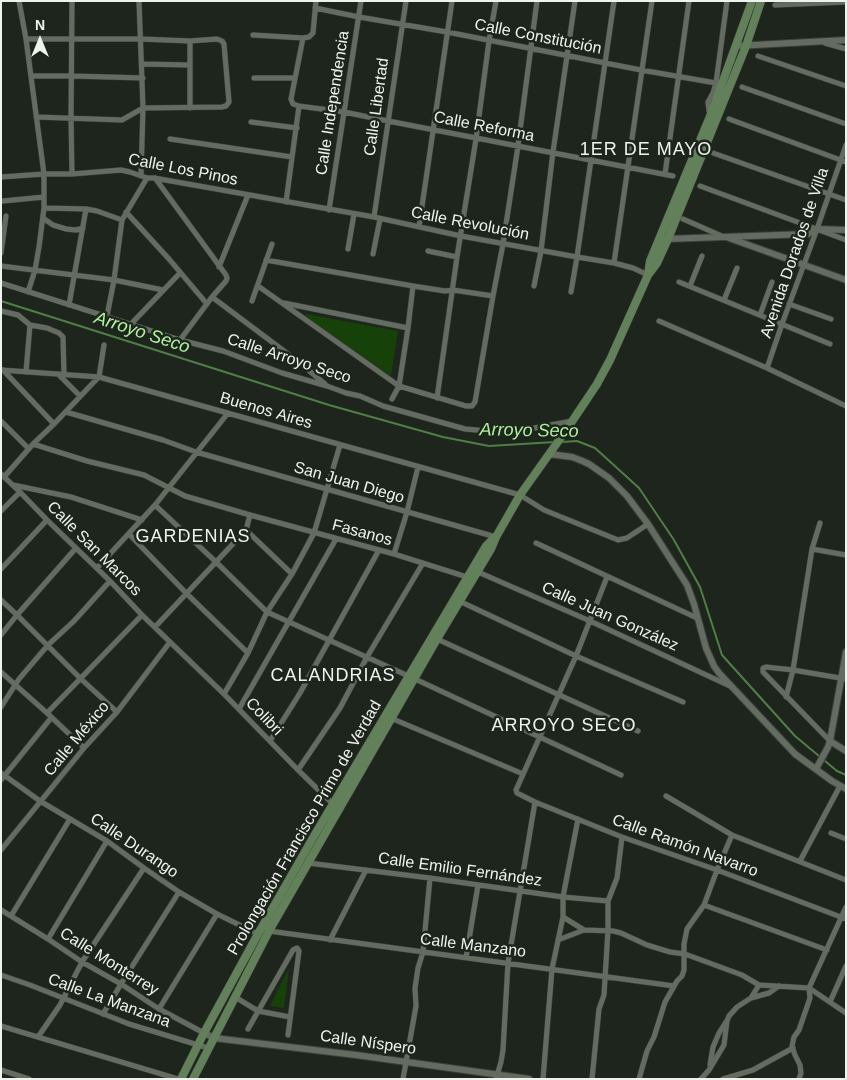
<!DOCTYPE html>
<html>
<head>
<meta charset="utf-8">
<style>
	body { margin:0 }
	#map { position:relative; width:847px; height:1080px; overflow:hidden; background:#1e251d; font-family:Arial,sans-serif }
	canvas { display:block }
	.frame { position:absolute; inset:0; border:2px solid #eef3ed; pointer-events:none }
	.north { position:absolute; left:15px; top:15px; width:50px; height:50px; -webkit-text-stroke:4px #1e251d; paint-order:stroke; rotate:0deg; font-size:14px; font-weight:700; line-height:20px; text-align:center; color:#eef3ed }
	.north::after { content:''; display:block; margin:auto; width:18px; height:22px; background:#eef3ed; clip-path:polygon(50% 0,100% 100%,50% 72%,0 100%) }
</style>
</head>
<body>
<div id="map">
<canvas width="847" height="1080"></canvas>
<div class="frame"></div>
<div class="north">N</div>
</div>
<script>
const ctx = document.querySelector('canvas').getContext('2d');
ctx.lineJoin = 'round';
function paint(path, color) { ctx.fillStyle = color; ctx.fill(path, 'evenodd'); }
const poly = rows => new Path2D(rows.map(r => 'M' + r).join(''));
function trace(path, color, width, dash) { ctx.strokeStyle = color; ctx.lineWidth = width; ctx.lineCap = dash ? 'butt' : 'round'; ctx.setLineDash(dash || []); ctx.stroke(path); }
function drawText(font, color, halo, rows, align = 'center') {
  ctx.font = font + ' Arial,sans-serif'; ctx.lineWidth = 5; ctx.setLineDash([]); ctx.textBaseline = 'middle'; ctx.strokeStyle = halo; ctx.fillStyle = color; for (const [text, x, y, turn = 0] of rows) {
    ctx.save(); ctx.translate(x, y); ctx.rotate((+turn || 0) * Math.PI / 180); ctx.textAlign = isNaN(turn) ? turn : align; if (halo) ctx.strokeText(text, 0, 0); ctx.fillText(text, 0, 0); ctx.restore();
  }
}
const green = poly([
	[306,314,398,331,391,376,305,316],
	[289,968,284,1008,270,1006]
]);
const stream = poly([
	[1,301,329,405,443,437,489,446,555,442],
	[562,442,577,441,595,448,639,488,674,540,700,587,722,655,795,736,837,771,846,775]
]);
const minor = poly([
	[19,1,26,39,44,174,44,208,39,247,35,270,28,292],
	[139,1,143,108,141,176],
	[316,1,313,33,309,37,303,38,291,99,293,104,299,106,344,112,388,121,673,176],
	[775,5,846,2],
	[315,8,359,17,447,32,641,70,716,83],
	[253,35,303,38],
	[26,39,141,39,190,41,217,39,222,41,224,44,229,102,226,106,222,107,143,108,122,120,36,117],
	[190,41,190,108],
	[825,43,846,49],
	[758,56,846,86],
	[142,64,190,65],
	[31,76,72,76,143,78],
	[254,78,295,78],
	[742,87,846,124],
	[712,115,709,111,708,102,713,93,716,83,727,1],
	[729,119,846,162],
	[251,122,297,128],
	[170,139,292,157],
	[713,153,846,200],
	[72,174,71,118,72,1],
	[665,174,689,1],
	[1,177,44,174,72,174,121,170,130,172,147,178,154,178,374,217,461,236,577,257,614,263,633,268,648,275],
	[155,178,226,275,227,278,226,281,212,297,180,340],
	[700,186,846,240],
	[3,201,44,197],
	[286,202,299,106],
	[44,208,86,209,97,211,122,220],
	[329,210,361,1],
	[126,212,169,259,207,304],
	[374,217,406,1],
	[43,218,53,225,66,229,76,230,83,228],
	[683,219,724,237],
	[419,227,452,1],
	[348,249,354,214],
	[428,251,457,257],
	[1,253,6,216],
	[373,254,380,219],
	[266,260,413,286,445,291,453,290,493,296],
	[614,263,652,1],
	[1,266,114,280,163,290],
	[219,267,248,195],
	[679,282,830,344],
	[1,283,180,340,223,351,282,373,327,386,346,393,360,396,383,406,465,429,499,432,524,430,572,421],
	[258,286,399,386,466,406,472,406,475,402,493,296,503,244,518,146,537,1],
	[534,286,541,251,553,152,575,1],
	[690,286,702,256],
	[571,292,577,257,614,1],
	[212,297,300,363,325,384],
	[724,300,737,268],
	[252,301,272,244],
	[284,303,408,328],
	[789,304,831,319],
	[69,305,86,209],
	[1,311,18,315,30,325,47,328,59,333,63,337,64,374],
	[760,315,772,282],
	[107,316,114,280,122,220,147,178],
	[659,321,767,368,846,406],
	[131,324,180,273],
	[767,368,782,324,817,229,846,145],
	[1,370,99,377,520,495,544,510,618,540,627,538,648,524],
	[3,370,54,424],
	[26,372,30,325],
	[58,374,80,396],
	[99,377,104,345],
	[437,398,457,257,476,139,489,41,496,1],
	[392,399,399,386,408,328,413,286],
	[66,412,163,440,196,452,496,537],
	[1,421,29,449],
	[33,444,87,461,144,475,185,496,250,515,394,554,467,577],
	[1,474,20,492,47,520,110,581,142,615,224,694,298,770,334,805],
	[4,477,33,444,54,424,92,384,99,377],
	[13,485,71,497,142,520],
	[155,505,216,562,267,612,415,679,621,775],
	[1,511,20,492],
	[246,530,292,574],
	[129,534,186,593,248,653],
	[536,543,697,618],
	[812,549,846,555],
	[394,554,407,512,418,467],
	[97,568,155,505,228,413],
	[1,569,47,520],
	[478,572,590,621,730,686],
	[607,577,576,656,516,790,517,793,535,802,622,837,717,870,846,919],
	[1,600,17,615,81,679,117,712],
	[457,600,576,656,683,702],
	[155,627,246,530,250,515],
	[1,635,17,615,76,548],
	[437,639,638,731],
	[1,672,47,713,84,748],
	[224,694,248,653,267,612,292,574,314,533,340,445],
	[786,697,793,670,812,549,820,523],
	[1,707,19,679,48,645,74,621,110,581],
	[239,709,336,539],
	[47,713,142,615],
	[393,719,523,774],
	[270,741,300,693,379,550],
	[830,741,763,672,763,668,766,667,793,670,846,679],
	[298,770,340,708,367,657,423,563],
	[1,773,40,801,107,841,144,868,179,892,217,914,258,934],
	[1,780,51,718],
	[666,796,732,835,846,880],
	[831,833,846,839],
	[1,850,84,748,117,712,170,642],
	[800,861,840,786],
	[308,863,430,878,563,897,608,901],
	[704,905,827,950],
	[1,910,48,939,82,962,121,984,159,1009,204,1033],
	[11,916,70,819],
	[563,917,584,930],
	[269,931,674,986],
	[48,939,107,841],
	[330,940,366,870],
	[558,940,584,930,613,931,621,933,647,945,670,952,685,954,742,975,759,985,809,988,846,1013],
	[466,958,478,885],
	[1,975,30,985,129,1024,208,1048],
	[809,988,846,907],
	[235,997,258,1011,290,1017],
	[751,998,769,993,779,986],
	[830,1002,846,966],
	[159,1009,217,914],
	[103,1014,121,984,179,892],
	[1,1026,178,1079],
	[248,1029,293,950,297,948,299,951,288,1035],
	[38,1037,60,1005,82,962,144,868],
	[710,1065,713,1047,719,1033,726,1022],
	[1,1070,29,1079],
	[403,1079,416,1006,415,988,418,968,423,952,430,878],
	[496,1079,501,1062,503,1050,508,963,535,802],
	[543,1079,552,969,563,917,563,897,578,819],
	[592,1079,599,1009,604,995,608,930,608,901,617,878,622,837],
	[639,1079,647,1051,654,1037,665,1002,677,981,682,976,684,970,684,944,687,929,704,905,717,870,732,835],
	[701,1079,709,1070,724,1045,727,1021,729,1016,737,1007,751,998,759,985],
	[723,1079,753,1070,793,1048],
	[799,1079,801,1073,800,1065,795,1055,792,1046,794,1037,799,1030,810,998,809,988]
]);
const tertiary = poly([
	[736,46,846,40],
	[729,238,846,280],
	[666,239,808,234,817,229,846,230],
	[549,454,572,457,580,460,589,464,609,478,627,496,648,524,687,585,694,604,706,648,714,666,719,673,795,754,832,781,846,789],
	[830,741,846,751],
	[816,769,828,747,830,741,846,652],
	[204,1033,214,1038,356,1055,529,1079]
]);
const secondary = poly([
	[648,275,650,261,711,114,752,1],
	[181,1079,204,1033,258,934,314,836,486,546,494,538],
	[193,1079,269,931,437,639,491,549,496,537,520,495,567,429,597,384,610,360,648,275,657,263,668,239,746,46,761,1]
]);
const streetNames = [
	["Calle Constitución",538,37,11],
	["Calle Independencia",333,103,-81],
	["Calle Libertad",377,107,-82],
	["Calle Reforma",484,127,11],
	["Calle Los Pinos",183,170,11],
	["Calle Revolución",470,224,11],
	["Avenida Dorados de Villa",795,253,-71],
	["Calle Arroyo Seco",289,359,18],
	["Buenos Aires",266,411,16],
	["San Juan Diego",349,483,16],
	["Fasanos",362,533,15],
	["Calle San Marcos",94,549,45],
	["Calle Juan González",610,617,24],
	["Colibri",264,717,46],
	["Calle México",77,739,-50],
	["Prolongación Francisco Primo de Verdad",305,828,-60],
	["Calle Durango",134,846,34],
	["Calle Ramón Navarro",685,846,20],
	["Calle Emilio Fernández",460,870,8],
	["Calle Manzano",473,946,7],
	["Calle Monterrey",109,962,32],
	["Calle La Manzana",109,1001,20],
	["Calle Níspero",368,1043,8]
];
const neighbourhoodNames = [
	["1ER DE MAYO",646,150],
	["GARDENIAS",193,537],
	["CALANDRIAS",333,676],
	["ARROYO SECO",564,726]
];
const waterNames = [
	["Arroyo Seco",142,333,18],
	["Arroyo Seco",529,431,1]
];
paint(green, '#164109');
trace(stream, '#507f45', 2);
trace(minor, '#3b403a', 6);
trace(tertiary, '#3b403a', 8);
trace(secondary, '#3b403a', 9);
trace(minor, '#646c62', 5);
trace(tertiary, '#646c62', 6);
trace(secondary, '#62805a', 8);
drawText('16px', '#eef3ed', '#1e251d', streetNames);
ctx.letterSpacing = '1px';
drawText('18px', '#eef3ed', '#1e251d', neighbourhoodNames);
ctx.letterSpacing = '0px';
drawText('italic 18px', '#aef29e', '#1e251d', waterNames);
</script>
</body>
</html>
